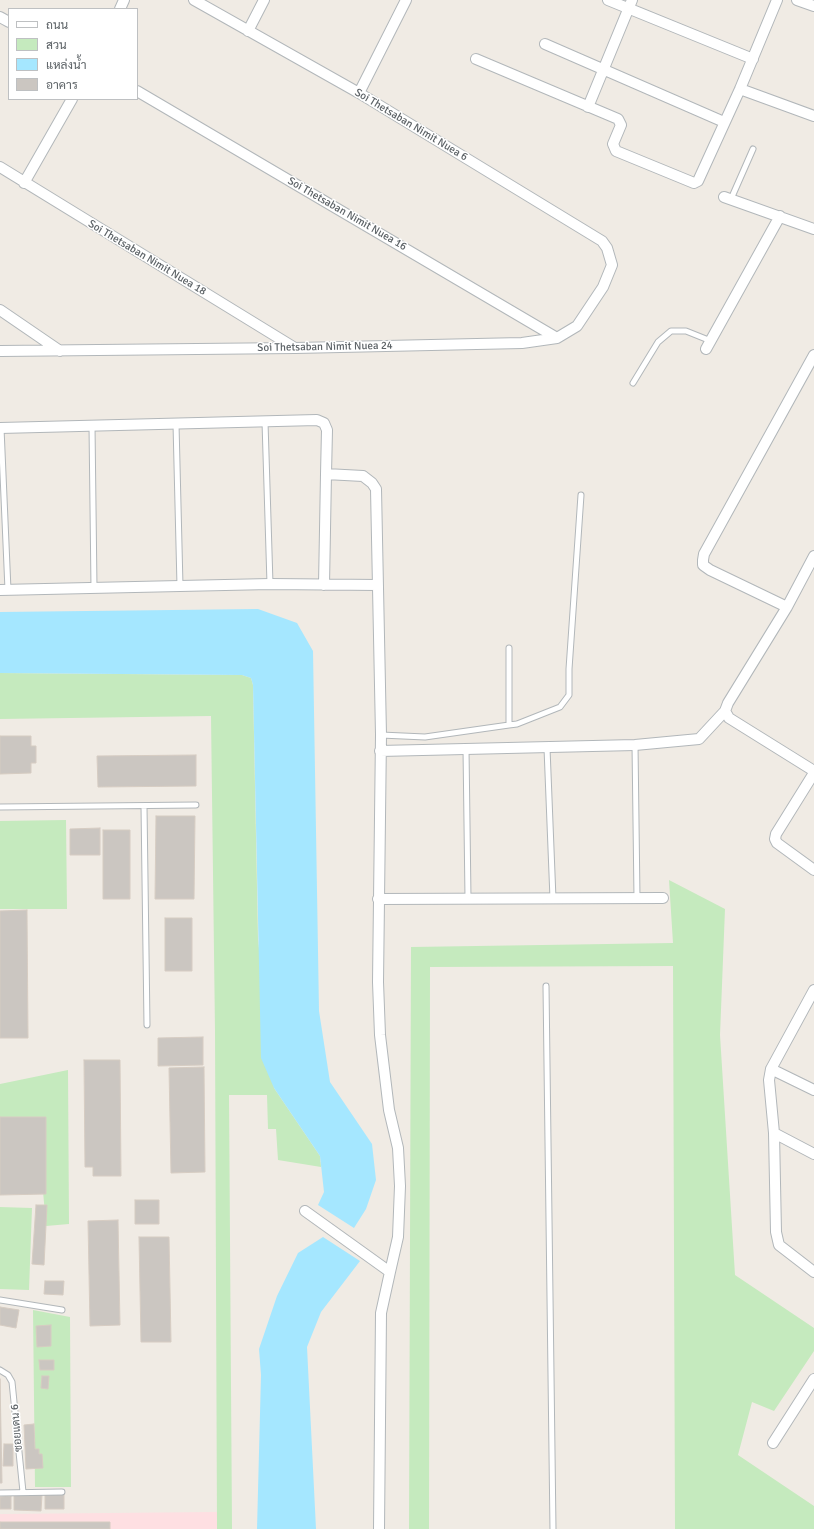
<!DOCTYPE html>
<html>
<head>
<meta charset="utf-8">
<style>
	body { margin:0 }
	#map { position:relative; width:814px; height:1529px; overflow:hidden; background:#f0ebe4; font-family:Signika,Sarabun,sans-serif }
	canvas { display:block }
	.legend { position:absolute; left:8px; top:8px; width:130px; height:92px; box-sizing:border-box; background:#fff; border:1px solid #bec0c2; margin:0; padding:5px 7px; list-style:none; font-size:12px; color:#5c6266 }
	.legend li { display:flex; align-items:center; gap:8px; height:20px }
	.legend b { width:20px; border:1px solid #bec0c2 }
</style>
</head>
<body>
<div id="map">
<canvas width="814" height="1529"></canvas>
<ul class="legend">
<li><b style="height:5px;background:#fff"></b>ถนน</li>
<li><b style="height:11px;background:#c5eabe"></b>สวน</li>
<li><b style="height:11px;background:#a5e7ff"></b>แหล่งน้ำ</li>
<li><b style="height:11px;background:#cbc6c1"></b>อาคาร</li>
</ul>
</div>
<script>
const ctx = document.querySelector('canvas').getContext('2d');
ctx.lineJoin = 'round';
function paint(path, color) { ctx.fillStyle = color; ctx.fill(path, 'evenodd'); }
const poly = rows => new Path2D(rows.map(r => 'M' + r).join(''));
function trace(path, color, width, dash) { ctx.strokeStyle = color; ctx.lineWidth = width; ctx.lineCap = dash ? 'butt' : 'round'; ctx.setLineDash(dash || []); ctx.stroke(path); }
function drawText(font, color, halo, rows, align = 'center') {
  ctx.font = font + ' Signika,Sarabun,sans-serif'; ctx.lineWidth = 3; ctx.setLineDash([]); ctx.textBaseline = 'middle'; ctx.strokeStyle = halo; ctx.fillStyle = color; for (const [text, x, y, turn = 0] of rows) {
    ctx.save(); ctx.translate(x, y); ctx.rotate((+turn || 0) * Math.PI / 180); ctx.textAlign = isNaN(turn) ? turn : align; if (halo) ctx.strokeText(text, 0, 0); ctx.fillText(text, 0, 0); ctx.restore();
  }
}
const medical = poly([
	[217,1512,217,1529,0,1529,0,1514]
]);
const green = poly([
	[0,673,242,675,251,678,253,685,258,939,274,1088,320,1156,321,1167,278,1160,276,1129,268,1129,267,1095,229,1095,232,1529,217,1529,215,1031,211,716,0,719],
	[66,820,67,909,0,909,0,821],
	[669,880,725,909,720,1035,735,1275,814,1328,814,1351,774,1411,752,1402,738,1455,814,1506,814,1529,675,1529,673,966,430,967,429,1529,409,1529,411,947,673,943],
	[68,1070,69,1224,46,1226,37,1121,0,1117,0,1084],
	[0,1207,32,1208,29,1290,0,1289],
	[33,1310,70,1317,71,1487,35,1487]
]);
const water = poly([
	[258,609,297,623,313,651,319,1011,330,1082,372,1144,376,1180,366,1209,354,1228,318,1205,324,1192,320,1156,274,1088,261,1058,253,685,251,678,242,675,0,673,0,612],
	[323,1237,360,1261,321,1312,307,1347,316,1529,257,1529,261,1375,259,1349,277,1296,298,1253]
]);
const building = poly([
	[0,736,31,736,31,746,36,746,36,763,31,763,31,773,0,774,0,736],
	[196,755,196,786,98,787,97,756,196,755],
	[156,816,195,816,194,899,155,899,156,816],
	[100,828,100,855,70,855,70,829,100,828],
	[103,830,130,830,130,899,103,899,103,830],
	[27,910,28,1038,0,1038,0,911,27,910],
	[165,918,192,918,192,971,165,971,165,918],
	[203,1037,203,1065,158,1066,158,1038,203,1037],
	[84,1060,120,1060,121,1176,93,1176,93,1167,85,1167,84,1060],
	[204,1067,205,1172,171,1173,169,1068,204,1067],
	[0,1117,46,1117,46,1194,0,1195,0,1117],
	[135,1200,159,1200,159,1224,135,1224,135,1200],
	[36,1205,47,1205,44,1265,32,1264,36,1205],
	[118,1220,120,1325,90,1326,88,1221,118,1220],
	[139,1237,169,1237,171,1342,141,1342,139,1237],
	[45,1281,64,1281,63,1295,44,1294,45,1281],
	[0,1307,19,1310,16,1328,0,1325,0,1307],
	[51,1325,51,1346,37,1347,36,1326,51,1325],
	[39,1360,54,1360,54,1370,40,1370,39,1360],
	[42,1376,49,1376,48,1389,41,1388,42,1376],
	[0,1379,2,1483,0,1483,0,1379],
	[34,1424,35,1449,39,1449,39,1454,42,1454,43,1468,26,1469,24,1425,34,1424],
	[4,1444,13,1444,13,1466,3,1466,4,1444],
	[64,1494,64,1509,45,1509,45,1495,64,1494],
	[14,1495,42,1495,41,1511,14,1510,14,1495],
	[11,1496,11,1509,0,1509,0,1497,11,1496],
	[0,1522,110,1522,110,1529,0,1529,0,1522]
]);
const lane = poly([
	[731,199,753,149],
	[633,383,658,342,671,331,686,331,711,341],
	[265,422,270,584],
	[176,424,180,586],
	[92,426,94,588],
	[1,428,8,590],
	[509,648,509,725],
	[381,735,425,737,509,725,517,724,560,707,569,695,569,669,581,495],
	[635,745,637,898],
	[547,748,553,899],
	[466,749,468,898],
	[144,806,147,1025],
	[0,807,196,805],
	[546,986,553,1529],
	[0,1300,62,1310],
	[0,1370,8,1375,12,1382,23,1492],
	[0,1493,62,1492]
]);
const street = poly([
	[608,0,753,59],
	[797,0,814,6],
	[120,9,124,0],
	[0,17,9,22],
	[248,31,264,0],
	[545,44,724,122],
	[476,59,618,119,621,125,613,144,616,151,694,183,698,181,740,89,777,0],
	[740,89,814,116],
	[137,91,557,338],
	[359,93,406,0],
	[588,107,632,0],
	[0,167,295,348],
	[24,183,72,99],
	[724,197,814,229],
	[0,310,60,351],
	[706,349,780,216],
	[0,351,295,348,522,343,557,338,577,326,603,287,612,265,607,248,602,241,359,93,194,0],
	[0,428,317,420,324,423,327,430,326,474,363,476,372,483,376,489,381,735,378,982,380,1035,389,1110,398,1148,400,1186,398,1237,390,1272],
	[324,585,326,474],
	[0,590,270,584,378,585],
	[787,607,710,570,703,565,703,560,704,554,814,355],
	[725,711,729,718,814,771],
	[380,751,635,745,699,739,725,711,728,703,787,607,814,556],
	[814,773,776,834,775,839,777,843,814,870],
	[378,899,663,898],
	[814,990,771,1069,769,1080,774,1133,776,1232,779,1245,814,1272],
	[771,1069,814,1090],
	[774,1133,814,1154],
	[305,1211,390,1272,381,1313,379,1529],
	[773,1443,814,1379]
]);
const streetNames = [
	["Soi Thetsaban Nimit Nuea 6",411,125,31],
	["Soi Thetsaban Nimit Nuea 16",347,214,30],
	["Soi Thetsaban Nimit Nuea 18",147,258,31],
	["Soi Thetsaban Nimit Nuea 24",325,347,-1],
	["ซอยแดน 6",17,1428,-95]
];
paint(medical, '#fedfe2');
paint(green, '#c5eabe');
paint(water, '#a5e7ff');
paint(building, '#cbc6c1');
trace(building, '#d6ccc2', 1);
trace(lane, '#b2b7ba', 7);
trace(street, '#b2b7ba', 12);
trace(lane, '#fff', 5);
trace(street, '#fff', 10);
drawText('11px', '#5c6266', '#fff', streetNames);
</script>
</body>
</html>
